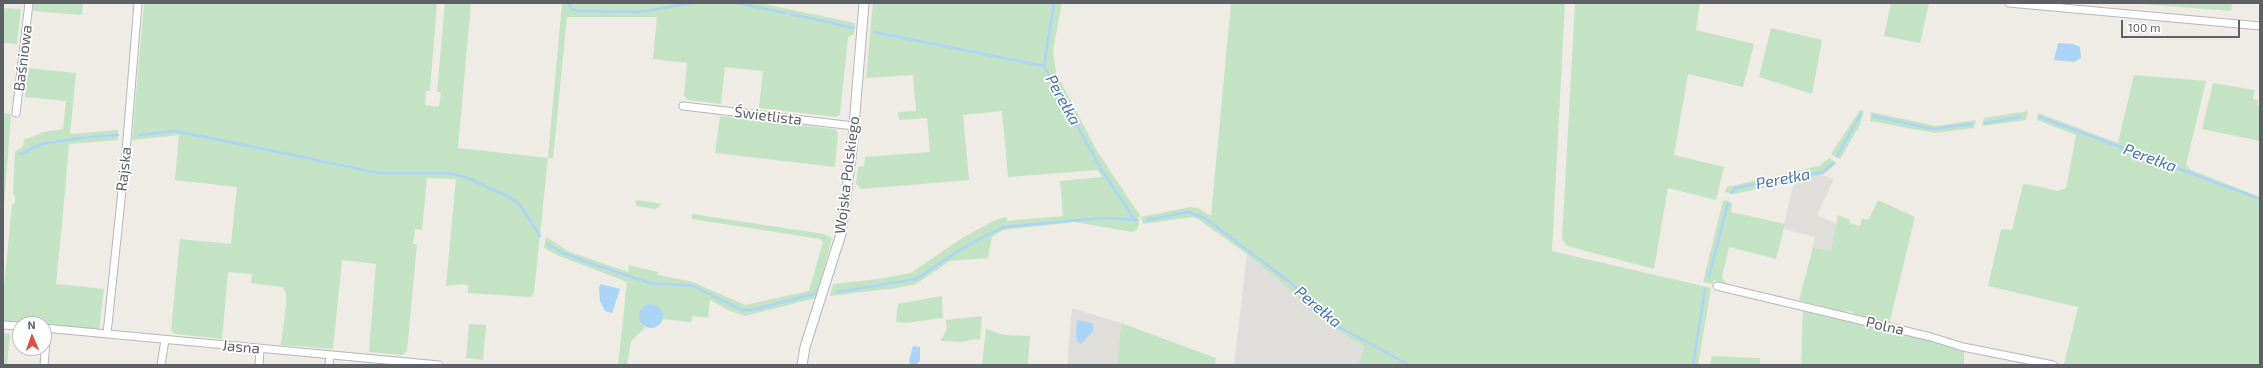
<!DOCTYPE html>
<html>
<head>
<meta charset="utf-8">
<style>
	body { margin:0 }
	#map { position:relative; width:2263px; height:368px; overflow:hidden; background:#eeece5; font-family:"Exo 2",sans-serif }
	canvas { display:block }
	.frame { position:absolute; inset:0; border:4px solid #5d6064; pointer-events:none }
	.north { position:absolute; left:12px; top:316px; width:40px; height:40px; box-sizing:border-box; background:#fff; border:1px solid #bebfc1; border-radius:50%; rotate:358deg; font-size:11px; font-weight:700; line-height:16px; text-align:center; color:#5d6064 }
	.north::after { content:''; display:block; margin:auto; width:14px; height:18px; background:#da5140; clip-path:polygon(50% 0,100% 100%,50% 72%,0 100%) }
	.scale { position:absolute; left:2121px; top:20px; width:119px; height:18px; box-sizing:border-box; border:2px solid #5d6064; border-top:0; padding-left:5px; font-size:12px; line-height:14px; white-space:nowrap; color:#5d6064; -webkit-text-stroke:3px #fff; paint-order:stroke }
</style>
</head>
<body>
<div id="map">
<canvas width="2263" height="368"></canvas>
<div class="frame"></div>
<div class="north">N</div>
<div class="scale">100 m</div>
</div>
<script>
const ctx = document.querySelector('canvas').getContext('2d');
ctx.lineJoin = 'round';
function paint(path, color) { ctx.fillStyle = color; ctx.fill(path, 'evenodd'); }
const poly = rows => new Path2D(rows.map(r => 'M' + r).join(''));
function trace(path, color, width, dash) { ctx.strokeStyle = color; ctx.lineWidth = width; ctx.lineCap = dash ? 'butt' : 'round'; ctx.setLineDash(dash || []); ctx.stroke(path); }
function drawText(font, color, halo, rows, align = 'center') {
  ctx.font = font + ' "Exo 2",sans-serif'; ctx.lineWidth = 3.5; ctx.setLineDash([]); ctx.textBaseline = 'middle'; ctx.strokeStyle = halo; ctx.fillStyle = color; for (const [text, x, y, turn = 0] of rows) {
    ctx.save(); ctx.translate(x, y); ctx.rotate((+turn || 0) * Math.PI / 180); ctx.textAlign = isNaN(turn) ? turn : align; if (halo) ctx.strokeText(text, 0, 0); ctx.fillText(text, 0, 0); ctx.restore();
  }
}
const industrial = poly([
	[1823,175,1834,179,1817,215,1837,224,1831,252,1813,247,1815,237,1783,229,1794,182],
	[1247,254,1293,292,1316,316,1364,347,1358,365,1234,365],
	[1072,308,1121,323,1117,365,1067,365]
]);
const green = poly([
	[33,3,83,3,82,15,33,11],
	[144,3,437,3,430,91,426,91,425,105,439,107,441,92,437,92,445,3,471,3,458,148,548,158,562,3,760,3,855,23,854,34,848,37,840,114,836,117,759,108,763,71,725,67,721,104,688,100,684,95,687,63,653,59,657,17,567,17,553,158,548,158,534,292,531,297,468,293,468,285,462,284,446,286,456,179,427,178,422,230,415,229,413,244,417,244,407,351,403,355,369,352,376,264,342,260,333,349,281,345,286,305,286,294,283,287,251,283,252,274,228,272,222,339,175,334,171,330,180,239,231,244,237,187,175,180,179,135,132,140],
	[873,3,1062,3,1053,50,1056,73,1097,151,1141,217,1190,207,1198,208,1211,216,1231,3,1565,3,1552,251,1711,288,1698,365,1358,365,1364,347,1316,316,1293,292,1247,254,1198,219,1192,217,1143,224,1141,217,1138,217,1139,224,1137,230,1132,232,1075,222,1003,230,992,237,988,258,950,261,916,284,897,288,830,296,833,284,878,279,911,273,962,238,995,220,1007,217,1007,221,1063,216,1060,181,1102,177,1097,170,1008,177,1002,111,963,115,969,180,861,189,856,184,858,167,864,166,865,157,930,152,927,118,899,120,898,112,916,111,913,75,866,78],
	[1575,3,1700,3,1696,30,1754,44,1743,87,1688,74,1674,155,1724,167,1716,200,1668,188,1654,269,1567,246,1562,239],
	[1891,3,1929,3,1920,43,1884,36],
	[2130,3,2232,3,2231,11],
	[3,8,21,9,17,44,3,43],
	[1771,28,1822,40,1812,94,1759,77],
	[28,68,76,73,70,134,118,130,118,140,69,144,65,192,56,284,104,289,99,330,3,321,3,296,12,205,15,202,15,196,13,194,15,151,23,147,24,140,44,132,63,129,66,101,25,97],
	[2134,75,2206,81,2186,165,2191,170,2260,197,2260,365,2064,364,2078,307,1988,286,2001,229,2012,230,2023,185,2027,184,2058,191,2066,188,2076,135,2037,120,2038,113,2118,143],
	[2213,83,2255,90,2253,99,2258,100,2257,105,2260,106,2260,141,2202,129],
	[1860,110,1864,111,1860,125,1840,159,1831,154],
	[2028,111,2026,120,1982,126,1984,118],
	[1871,112,1936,126,1976,120,1974,128,1935,133,1870,121],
	[3,113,11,114,3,220],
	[720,116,835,129,838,133,835,167,715,153],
	[1829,158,1837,163,1823,175,1734,194,1725,192,1727,187,1819,166],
	[636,200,662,204,655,209,636,206],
	[1726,200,1732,203,1731,212,1785,224,1776,259,1729,247,1722,277,1726,284,1714,280,1712,284,1703,282,1723,201],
	[1878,200,1915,217,1889,325,1855,316,1851,311,1843,312,1799,300,1813,247,1831,251,1838,215,1850,220,1849,223,1860,226,1862,218,1867,220,1870,217],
	[692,214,824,234,832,238,816,298,745,316,730,311,710,300,708,318,693,316,691,322,662,319,662,309,641,322,645,328,631,341,627,365,618,365,627,282,557,255,544,248,546,237,570,252,628,272,629,265,658,272,658,275,693,282,745,305,809,291,823,242,820,239,692,219],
	[942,296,943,318,905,323,896,322,898,304],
	[1803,311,1964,349,1964,365,1801,365],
	[982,316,980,340,976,339,962,342,941,341,947,328,946,320],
	[1121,323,1216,358,1215,365,1117,365],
	[469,324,486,325,483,360,466,358],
	[986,329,1004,335,1030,336,1028,364,982,365],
	[3,333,10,334,7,365,3,365],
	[1712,356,1760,358,1760,365,1710,365]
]);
const water = poly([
	[2058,43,2073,44,2080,47,2081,58,2074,62,2054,60],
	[601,284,620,289,612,313,605,311,600,301,599,287],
	'639 316a12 12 0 1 1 24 0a12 12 0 1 1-24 0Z',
	[1077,320,1093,323,1093,331,1081,344,1077,342,1076,334],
	[913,346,920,347,920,361,916,365,910,364,909,361]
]);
const stream = poly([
	[568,3,572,9,576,11,639,12,692,3],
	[738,3,785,13],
	[791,14,854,28],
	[874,32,1044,66,1101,169,1135,220],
	[1044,66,1054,3],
	[1873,116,1933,129,1972,124],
	[2040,117,2260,199],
	[1985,123,2020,117],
	[139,135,176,131,379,173,448,173,465,177,507,196,520,205,540,236],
	[20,154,42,144,87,137,118,135],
	[1837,156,1861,114],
	[1731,193,1735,188,1823,172,1833,163],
	[1147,220,1188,212,1205,218,1291,283,1330,322,1409,365],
	[548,244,561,252,592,264,650,283,693,286,742,310,751,310,815,294],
	[1709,277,1728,203],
	[838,292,916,279,966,246,1003,227,1102,218,1137,220],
	[1693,365,1705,289]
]);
const minor = poly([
	[2009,3,2260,26],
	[683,106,854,126],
	[16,113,29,3],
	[1717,286,1931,337,1963,347,2053,365],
	[3,325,20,326],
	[44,328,439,365],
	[107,334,126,152,138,3],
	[44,365,47,329],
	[161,365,165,340],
	[259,365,260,349],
	[329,365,330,355]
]);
const tertiary = poly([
	[802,365,805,347,841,234,852,150,864,3]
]);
const streetNames = [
	["Baśniowa",23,58,-83],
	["Świetlista",768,116,7],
	["Rajska",124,169,-84],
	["Wojska Polskiego",847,175,-83],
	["Polna",1885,326,13],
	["Jasna",241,347,5]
];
const waterNames = [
	["Perełka",1063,100,61],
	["Perełka",2150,158,20],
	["Perełka",1783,179,-11],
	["Perełka",1318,307,40]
];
paint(industrial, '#e0deda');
paint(green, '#c4e3c5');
paint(water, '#acd4f7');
trace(stream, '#acd4f7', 2.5);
trace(minor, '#b6b7bb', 9);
trace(tertiary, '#b6b7bb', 11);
trace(minor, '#fff', 7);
trace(tertiary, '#fff', 9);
drawText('15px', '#5d6064', '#fff', streetNames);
drawText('italic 16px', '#4a75a8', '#fff', waterNames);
</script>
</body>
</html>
